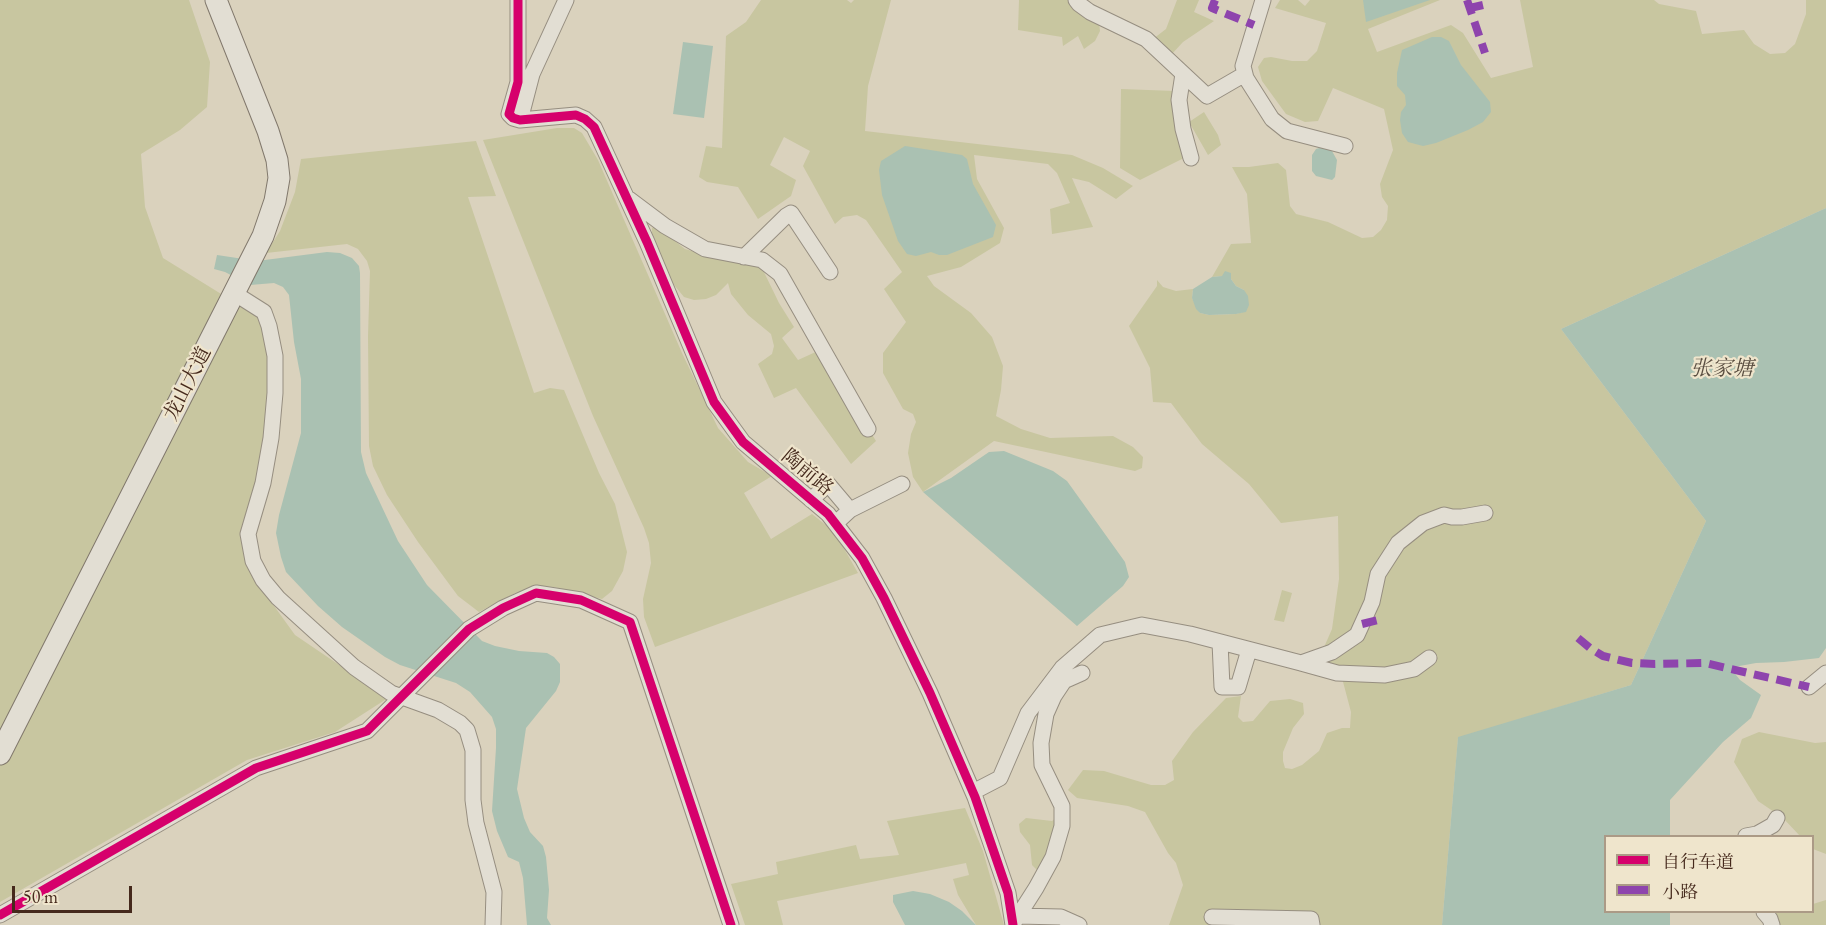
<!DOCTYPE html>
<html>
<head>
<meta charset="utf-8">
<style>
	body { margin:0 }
	#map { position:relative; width:1826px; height:925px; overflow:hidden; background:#dad2bd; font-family:"EB Garamond","Noto Serif SC",serif }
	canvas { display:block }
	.legend { position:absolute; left:1604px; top:835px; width:210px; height:78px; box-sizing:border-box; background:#efe5cc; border:2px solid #ab9a86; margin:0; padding:8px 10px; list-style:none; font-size:18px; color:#45291c }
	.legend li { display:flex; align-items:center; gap:12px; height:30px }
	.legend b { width:30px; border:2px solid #ab9a86 }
	.scale { position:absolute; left:12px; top:886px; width:120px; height:27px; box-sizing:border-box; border:3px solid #45291c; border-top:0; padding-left:8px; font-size:18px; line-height:21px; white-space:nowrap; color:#45291c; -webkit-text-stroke:4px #efe5cc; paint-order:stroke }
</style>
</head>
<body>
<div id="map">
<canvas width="1826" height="925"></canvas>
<ul class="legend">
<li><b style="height:8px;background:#d6006c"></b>自行车道</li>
<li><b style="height:8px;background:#8e44ad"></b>小路</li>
</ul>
<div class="scale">50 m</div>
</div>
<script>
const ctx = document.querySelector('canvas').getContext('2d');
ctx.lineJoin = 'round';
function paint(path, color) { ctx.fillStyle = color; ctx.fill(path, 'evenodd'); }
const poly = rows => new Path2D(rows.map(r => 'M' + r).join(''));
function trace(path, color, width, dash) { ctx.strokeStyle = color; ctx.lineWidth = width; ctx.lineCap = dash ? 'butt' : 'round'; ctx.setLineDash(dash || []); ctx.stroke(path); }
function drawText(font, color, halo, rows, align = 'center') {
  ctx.font = font + ' "EB Garamond","Noto Serif SC",serif'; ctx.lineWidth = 4.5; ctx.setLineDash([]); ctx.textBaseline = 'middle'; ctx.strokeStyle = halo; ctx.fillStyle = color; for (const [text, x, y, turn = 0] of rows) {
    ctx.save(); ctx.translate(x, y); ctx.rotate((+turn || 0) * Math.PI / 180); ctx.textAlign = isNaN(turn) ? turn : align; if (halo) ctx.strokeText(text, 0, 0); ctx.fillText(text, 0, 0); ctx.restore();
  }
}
const green = poly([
	[0,0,189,0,210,62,207,107,180,130,141,154,145,207,163,258,260,318,273,354,262,454,245,535,251,574,295,635,388,698,335,732,247,760,0,902],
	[761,0,847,0,851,3,854,0,891,0,868,86,865,131,1072,155,1103,168,1133,186,1116,199,1089,182,1072,178,1093,227,1052,234,1050,209,1070,203,1057,173,1048,164,974,155,977,179,1004,228,1000,243,961,267,927,276,934,286,971,313,992,337,1003,366,1001,390,996,416,1021,429,1050,438,1113,436,1133,447,1143,457,1142,468,1135,471,994,441,923,492,913,477,908,453,911,434,916,422,913,414,903,409,883,373,883,353,906,322,884,289,902,272,866,220,857,215,843,217,835,224,803,166,810,151,784,137,770,165,796,180,791,196,758,219,738,187,707,182,699,177,706,146,722,148,726,36,746,22],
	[1019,0,1070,0,1076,11,1086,19,1099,23,1100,31,1095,41,1084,49,1078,36,1063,46,1062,37,1018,30],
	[1177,0,1199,0,1194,12,1214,21,1183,42,1171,55,1153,39,1166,29],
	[1280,0,1298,0,1305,6,1310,0,1440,0,1368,29,1377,52,1451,25,1463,33,1491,78,1533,67,1520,0,1654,0,1659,4,1696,11,1702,34,1744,30,1754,44,1770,54,1785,53,1795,44,1806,14,1806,0,1826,0,1826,208,1561,329,1706,521,1631,685,1458,738,1442,925,1169,925,1183,885,1176,863,1168,853,1145,812,1128,806,1077,798,1068,790,1083,770,1104,771,1151,785,1165,785,1174,780,1172,761,1193,732,1226,698,1241,696,1238,717,1243,722,1253,721,1270,701,1290,699,1303,703,1304,714,1293,728,1283,752,1283,761,1285,768,1292,769,1302,765,1319,751,1327,733,1342,728,1350,728,1351,712,1342,678,1318,661,1332,629,1339,579,1338,516,1281,523,1249,484,1202,444,1171,403,1153,402,1150,368,1129,326,1157,286,1157,280,1163,287,1176,291,1193,289,1192,298,1200,313,1209,315,1236,314,1246,311,1244,290,1236,286,1231,279,1222,276,1212,277,1231,244,1251,243,1247,194,1232,167,1249,167,1278,163,1286,170,1290,206,1296,214,1328,222,1362,238,1373,237,1381,230,1387,220,1388,206,1382,197,1380,184,1393,150,1384,109,1333,88,1318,121,1305,122,1286,114,1262,81,1258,67,1264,58,1271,57,1292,61,1307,61,1317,51,1326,23,1275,8],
	[1121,89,1175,91,1184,158,1140,180,1120,168],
	[1204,112,1218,135,1221,145,1208,155,1189,122],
	[557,128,574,128,582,133,598,160,682,353,718,428,748,462,772,476,744,493,771,539,812,514,827,526,842,545,858,573,655,647,644,617,643,599,651,563,649,543,644,528,593,416,483,140],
	[476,141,496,196,468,197,534,393,550,388,564,390,599,473,615,504,627,552,623,571,612,591,602,599,554,587,536,586,515,593,479,612,458,596,418,542,387,495,373,466,369,446,368,336,370,271,367,261,358,249,347,244,266,253,280,231,295,192,301,159],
	[656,226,685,249,709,256,750,262,762,268,779,303,794,327,782,338,798,360,820,350,876,441,851,464,796,388,774,398,758,364,772,354,774,346,771,334,748,315,731,294,728,283,716,295,706,299,694,300,684,297,670,280,652,237,652,228],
	[1282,590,1292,593,1284,622,1274,620],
	[1759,732,1815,743,1826,742,1826,854,1813,849,1812,836,1800,836,1783,818,1758,801,1734,762,1742,739],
	[965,808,983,851,1004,925,976,925,958,895,953,879,969,875,966,863,777,901,783,925,745,925,731,884,778,874,776,862,856,845,860,859,899,855,887,821],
	[1026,818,1052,821,1056,818,1053,840,1039,872,1032,865,1030,845,1020,832,1019,824],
	[1826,900,1826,925,1775,925,1773,912,1812,912,1813,904]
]);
const water = poly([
	[1363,0,1430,0,1366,22],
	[1432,37,1441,37,1449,41,1461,65,1490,102,1491,112,1483,122,1468,130,1436,143,1423,146,1408,142,1402,133,1400,120,1401,112,1406,105,1405,95,1397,86,1397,73,1402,50],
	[683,42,713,46,704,118,673,114],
	[905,146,962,155,967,159,973,184,996,225,993,237,947,255,939,255,931,252,916,256,907,254,898,241,882,195,879,170,881,161],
	[1322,147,1332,151,1337,160,1335,177,1332,180,1316,176,1312,171,1312,155,1316,149],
	[1826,208,1826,648,1819,658,1784,662,1756,663,1734,667,1732,670,1740,680,1761,695,1751,718,1723,742,1670,800,1670,836,1606,836,1606,912,1670,912,1670,925,1442,925,1458,737,1631,685,1706,521,1561,329],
	[327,252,340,253,352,258,359,266,360,273,361,452,366,473,398,541,427,585,482,641,495,646,519,651,547,653,554,657,560,664,560,682,556,691,526,728,517,789,524,818,530,832,543,846,546,857,549,890,547,918,551,925,527,925,523,878,519,862,508,857,497,831,492,811,496,748,496,729,492,717,470,692,456,683,400,665,385,657,342,627,318,606,286,572,281,557,276,533,279,515,301,433,301,379,294,342,289,295,283,287,274,283,250,285,225,272,214,269,217,255,257,261],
	[1225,271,1231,273,1231,279,1236,286,1244,290,1248,296,1249,305,1246,312,1236,314,1209,315,1200,313,1196,309,1192,298,1193,289,1212,277,1222,276],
	[1004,451,1053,471,1067,481,1125,562,1129,577,1123,586,1077,626,923,492,951,478,989,452],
	[913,891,930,894,949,902,962,911,976,925,905,925,893,902,893,895]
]);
const street = poly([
	[518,0,518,82,509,114,513,118,520,120,576,115,585,119,594,127,647,242,714,402,743,442,828,514,862,558,884,598,930,693,975,797,1008,893,1013,925],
	[1076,0,1079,4,1090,12,1146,39,1207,96],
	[1263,0,1243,66,1246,78,1272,119,1287,131,1345,146],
	[520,120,532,74,566,0],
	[1191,158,1183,129,1179,100,1183,74,1207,96,1245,74],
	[629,199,665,226,705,249,762,260,780,274,868,429],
	[744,257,786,216,791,213,830,272],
	[234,293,264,312,269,326,275,356,275,393,271,438,263,483,248,534,253,561,263,580,278,598,354,667,391,693,438,710,460,723,467,730,473,750,473,800,476,823,494,892,493,925],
	[811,500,828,484,850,510],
	[836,523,850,510,902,484],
	[1220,642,1222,687,1238,687,1249,650],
	[1301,663,1337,673,1385,675,1414,669,1429,658],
	[1809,687,1826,673],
	[973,792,1000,778,1028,713,1062,668,1100,635,1142,625,1190,634,1301,663,1332,652,1357,635,1372,602,1378,574,1398,543,1423,523,1444,515,1452,517,1462,517,1485,513],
	[1746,836,1757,834,1773,825,1777,818],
	[1764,912,1770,919,1772,925],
	[0,915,256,768,367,731,469,629,503,608,536,593,581,600,630,622,731,925],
	[1018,916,1061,917,1079,925],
	[1212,917,1311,919,1312,925],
	[1013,924,1036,888,1053,857,1062,826,1062,806,1042,765,1041,743,1046,714,1054,696,1064,681,1082,673]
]);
const secondary = poly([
	[0,754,263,236,275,201,279,178,277,160,268,131,216,0]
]);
const quiet = poly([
	[1215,0,1212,8,1254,25],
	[1467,0,1485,53],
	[1470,8,1483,5],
	[1362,624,1382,619],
	[1578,638,1590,648,1603,656,1632,663,1655,664,1705,663,1809,687]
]);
const cycleway = poly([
	[518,0,518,82,509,114,513,118,520,120,576,115,585,119,594,127,647,242,714,402,743,442,828,514,862,558,884,598,930,693,975,797,1008,893,1013,925],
	[0,915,256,768,367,731,469,629,503,608,536,593,581,600,630,622,731,925]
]);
const streetNames = [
	["龙山大道",188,384,-63],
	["陶前路",807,473,40]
];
const waterNames = [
	["张家塘",1722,369]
];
paint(green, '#c8c6a0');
paint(water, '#aac1b2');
trace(street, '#968e80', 17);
trace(secondary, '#81786c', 23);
trace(street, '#e2ded3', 15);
trace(secondary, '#e2ded3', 21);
trace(quiet, '#8e44ad', 8, [15, 8]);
trace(cycleway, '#d6006c', 9);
drawText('20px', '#45291c', '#efe5cc', streetNames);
drawText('italic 21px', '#594d40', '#efe5cc', waterNames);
</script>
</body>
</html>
